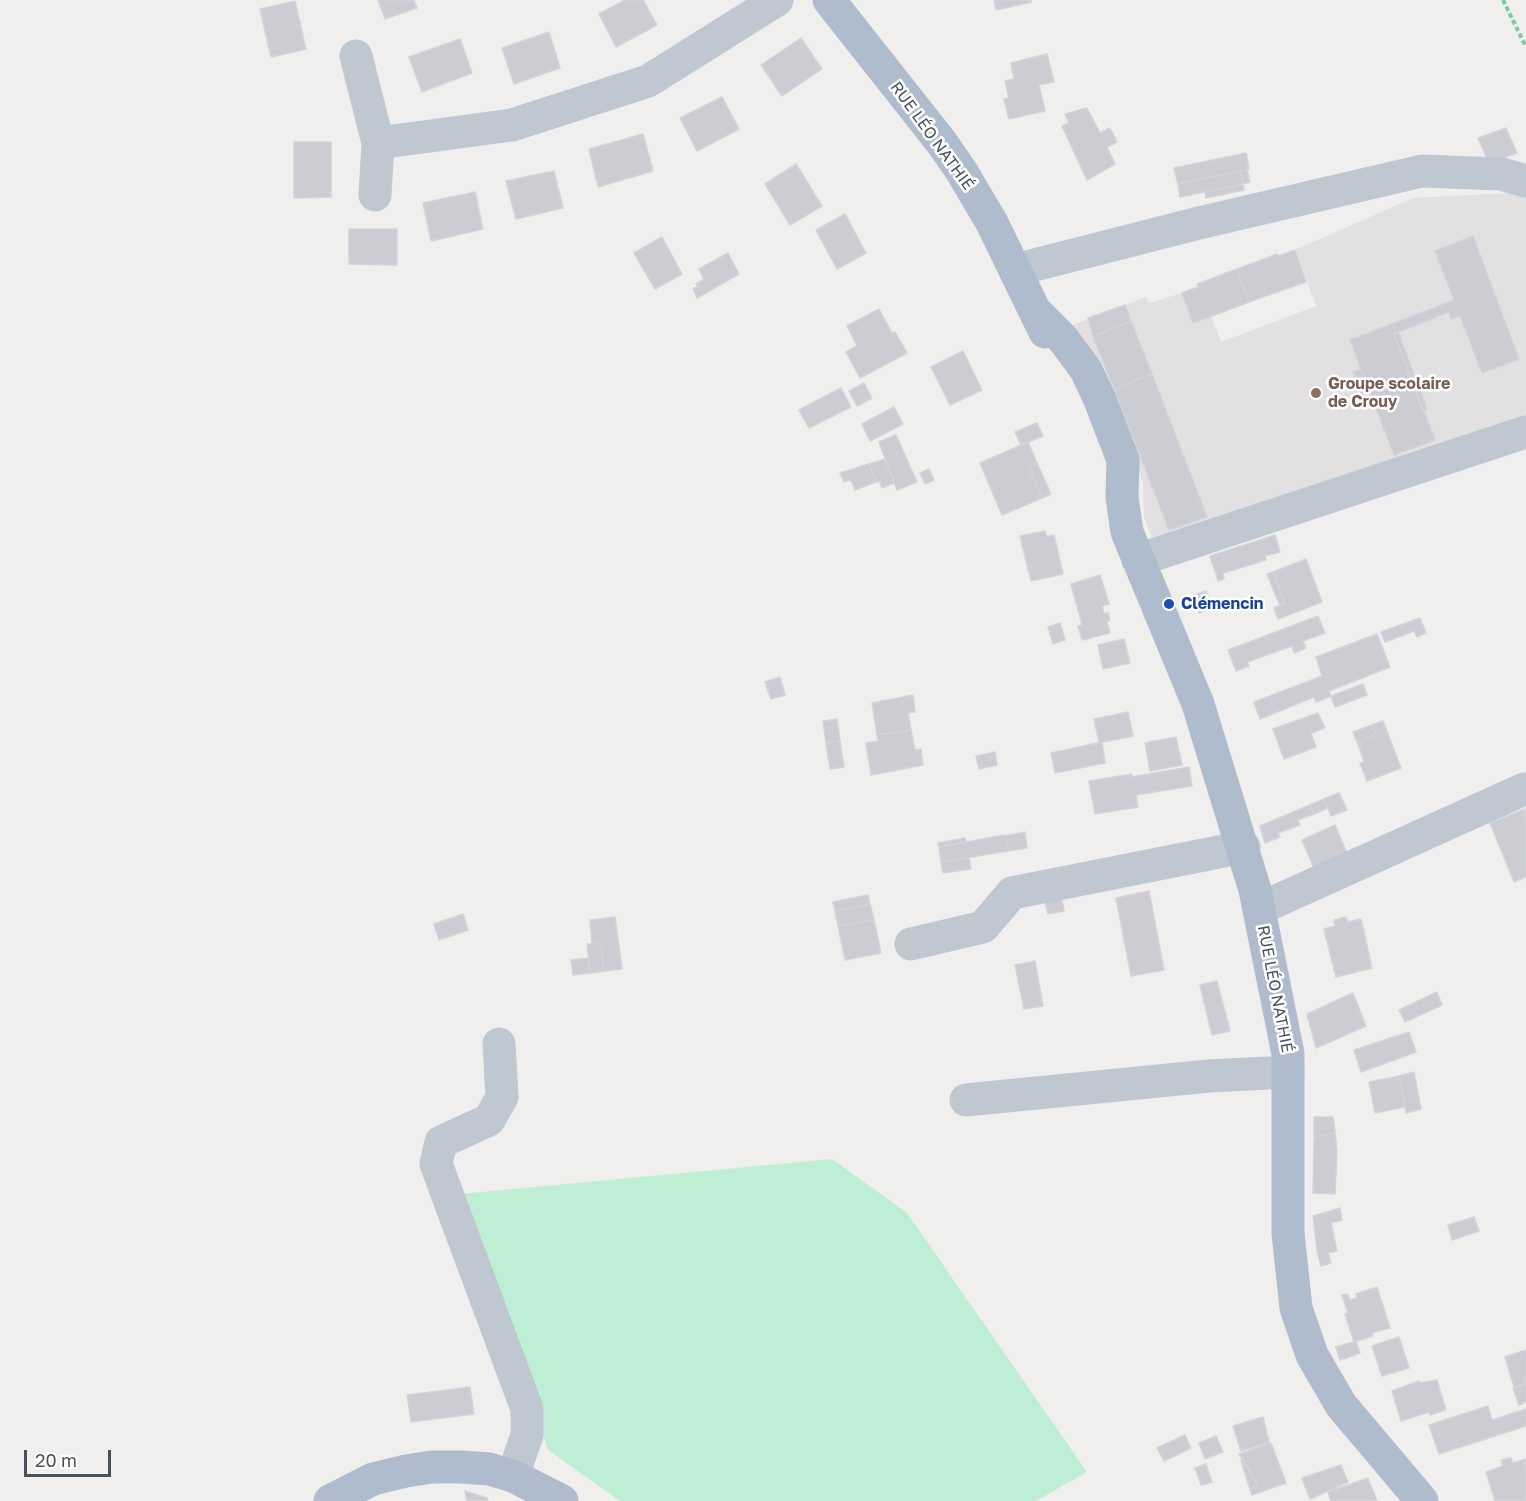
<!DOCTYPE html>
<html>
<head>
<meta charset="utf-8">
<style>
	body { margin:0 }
	#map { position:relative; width:1526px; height:1501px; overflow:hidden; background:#f1efee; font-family:"Golos Text",sans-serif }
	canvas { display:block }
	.scale { position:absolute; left:24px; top:1450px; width:87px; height:27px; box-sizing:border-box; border:3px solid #47505b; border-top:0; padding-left:8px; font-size:18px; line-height:21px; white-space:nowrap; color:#47505b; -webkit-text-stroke:4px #fff; paint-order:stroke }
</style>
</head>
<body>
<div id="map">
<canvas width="1526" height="1501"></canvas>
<div class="scale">20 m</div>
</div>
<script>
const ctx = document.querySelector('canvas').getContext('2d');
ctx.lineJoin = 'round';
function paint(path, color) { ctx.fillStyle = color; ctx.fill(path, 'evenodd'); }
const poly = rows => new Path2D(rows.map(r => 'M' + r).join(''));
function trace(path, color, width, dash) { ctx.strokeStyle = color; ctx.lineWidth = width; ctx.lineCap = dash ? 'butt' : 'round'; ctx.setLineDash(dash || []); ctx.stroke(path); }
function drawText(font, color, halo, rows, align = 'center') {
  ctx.font = font + ' "Golos Text",sans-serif'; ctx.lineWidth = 5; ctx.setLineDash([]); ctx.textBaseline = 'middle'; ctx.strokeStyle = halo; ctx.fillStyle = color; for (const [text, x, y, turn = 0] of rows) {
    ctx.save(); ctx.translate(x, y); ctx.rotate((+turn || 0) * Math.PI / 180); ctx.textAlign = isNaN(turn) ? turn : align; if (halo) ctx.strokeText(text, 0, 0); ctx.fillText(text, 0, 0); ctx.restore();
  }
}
const education = poly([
	[1526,192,1526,423,1155,545,1144,517,1143,483,1095,362,1063,329,1146,297,1149,303,1182,293,1193,323,1211,316,1221,342,1316,306,1295,250,1413,198]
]);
const green = poly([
	[832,1159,907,1213,1087,1472,1036,1501,620,1501,548,1450,460,1194]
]);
const building = poly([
	[378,0,414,0,417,8,385,19,378,0],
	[625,0,643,0,657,25,616,47,599,14,625,0],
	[994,0,1031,0,1031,2,996,10,994,0],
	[295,1,306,49,271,57,260,9,295,1],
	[549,32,560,68,514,84,502,48,549,32],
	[801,38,822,69,782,96,761,65,801,38],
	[460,39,472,73,422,92,409,57,460,39],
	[1047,54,1054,82,1039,85,1045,111,1009,119,1004,99,1009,98,1005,81,1014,79,1011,63,1047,54],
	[722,97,739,129,697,151,680,118,722,97],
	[1087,108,1100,133,1110,128,1117,142,1107,147,1115,164,1087,180,1062,126,1069,123,1065,114,1087,108],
	[1506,128,1517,153,1489,163,1478,138,1506,128],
	[643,134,653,171,598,187,589,149,643,134],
	[294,142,331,142,331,197,294,198,294,142],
	[1246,153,1249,169,1178,184,1174,168,1246,153],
	[796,164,822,206,790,225,765,184,796,164],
	[1247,170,1250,182,1243,184,1240,171,1247,170],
	[554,171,563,208,516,219,506,181,554,171],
	[1240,171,1243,184,1180,197,1178,184,1240,171],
	[1243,184,1244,190,1206,198,1205,192,1243,184],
	[475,192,483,229,431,241,423,203,475,192],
	[845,214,866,253,837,269,816,230,845,214],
	[349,229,397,229,397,265,349,264,349,229],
	[1473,236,1519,359,1482,373,1460,316,1451,319,1449,312,1394,334,1435,440,1394,455,1350,340,1454,300,1435,251,1473,236],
	[662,237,682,274,655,289,634,253,662,237],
	[1295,250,1306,282,1249,302,1237,269,1277,254,1278,256,1295,250],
	[728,253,739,274,697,298,693,289,698,286,696,284,704,279,699,269,728,253],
	[1237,269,1249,302,1193,323,1182,293,1198,287,1197,284,1237,269],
	[1125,305,1131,321,1093,336,1088,318,1125,305],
	[879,309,892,333,895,332,907,353,860,378,846,352,857,346,847,326,879,309],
	[1131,321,1152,374,1114,389,1093,336,1131,321],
	[1398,332,1427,409,1423,411,1394,334,1398,332],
	[963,351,982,390,950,405,931,367,963,351],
	[1361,369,1374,403,1366,406,1353,372,1361,369],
	[1152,374,1207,517,1169,530,1114,389,1152,374],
	[864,383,872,398,857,406,849,391,864,383],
	[841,388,851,407,809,428,799,410,841,388],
	[894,407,903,424,870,441,862,424,894,407],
	[1037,423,1043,436,1021,445,1015,432,1037,423],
	[896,435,917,482,897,490,879,442,896,435],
	[1028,442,1037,463,1028,466,1042,498,1002,515,980,463,1028,442],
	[885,459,894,483,882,488,879,481,876,482,869,464,885,459],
	[1037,463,1051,494,1042,498,1028,466,1037,463],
	[869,464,876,482,855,490,851,480,844,482,840,473,869,464],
	[929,469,934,480,925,484,920,473,929,469],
	[1045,531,1047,537,1054,535,1063,574,1031,581,1020,536,1045,531],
	[1275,535,1280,552,1265,556,1266,560,1223,573,1224,579,1218,581,1210,556,1275,535],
	[1306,559,1322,602,1278,619,1274,608,1285,603,1273,572,1306,559],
	[1273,572,1285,603,1280,606,1267,574,1273,572],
	[1100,575,1109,604,1102,606,1104,614,1108,613,1110,620,1107,622,1110,633,1082,640,1078,626,1082,625,1071,584,1100,575],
	[1206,591,1213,608,1199,613,1192,596,1206,591],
	[1318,616,1325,633,1303,641,1306,648,1294,653,1292,646,1247,662,1249,666,1236,671,1228,650,1318,616],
	[1420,618,1426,633,1417,637,1414,631,1385,642,1381,632,1420,618],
	[1060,623,1065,640,1053,644,1048,627,1060,623],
	[1377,634,1390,667,1329,691,1331,696,1316,702,1314,697,1260,719,1254,702,1322,676,1316,657,1377,634],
	[1124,639,1130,663,1103,669,1098,645,1124,639],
	[780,677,785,695,771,699,765,682,780,677],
	[1363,684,1367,695,1335,707,1331,696,1363,684],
	[913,695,915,712,908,713,911,730,877,735,872,703,913,695],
	[1128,712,1133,736,1099,743,1094,719,1128,712],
	[1318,713,1325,728,1311,733,1316,747,1284,759,1273,729,1318,713],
	[837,719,840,741,826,743,823,721,837,719],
	[1383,721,1401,768,1367,781,1360,763,1364,762,1359,747,1361,747,1359,741,1376,734,1372,725,1383,721],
	[1372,725,1376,734,1359,741,1361,747,1359,747,1353,732,1372,725],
	[911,730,915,750,921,749,923,765,871,775,866,743,878,741,877,735,911,730],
	[1176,737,1182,765,1150,771,1145,743,1176,737],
	[840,741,844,767,830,769,826,743,840,741],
	[1102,742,1105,763,1055,773,1051,753,1102,742],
	[995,752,997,765,979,769,976,756,995,752],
	[1189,767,1192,786,1136,795,1138,807,1095,814,1089,781,1132,774,1132,777,1189,767],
	[1339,793,1347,810,1331,816,1324,799,1339,793],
	[1324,799,1328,808,1314,814,1310,805,1324,799],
	[1310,805,1314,814,1298,820,1300,825,1278,833,1280,837,1265,843,1260,826,1310,805],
	[1525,809,1526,877,1514,882,1490,823,1525,809],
	[1335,825,1349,858,1316,873,1302,840,1335,825],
	[1025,832,1027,848,1008,851,1005,836,1025,832],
	[1005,835,1008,851,941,862,939,847,1005,835],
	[965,838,966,842,939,847,938,843,965,838],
	[969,858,971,869,943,873,941,862,969,858],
	[1149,891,1164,970,1131,976,1116,898,1149,891],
	[1061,892,1064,911,1048,914,1044,895,1061,892],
	[868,895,870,904,835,911,833,902,868,895],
	[870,904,874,920,838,926,835,911,870,904],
	[463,914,468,930,439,940,434,924,463,914],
	[615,917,622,969,604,971,601,942,592,943,590,920,615,917],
	[1346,917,1348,922,1361,919,1372,968,1336,977,1324,929,1335,926,1334,920,1346,917],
	[874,920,881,953,845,960,838,926,874,920],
	[601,942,604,971,590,973,587,944,601,942],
	[589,958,590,973,573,975,571,960,589,958],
	[1035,961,1043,1006,1024,1009,1015,965,1035,961],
	[1217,981,1230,1031,1212,1035,1200,985,1217,981],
	[1437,992,1442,1005,1405,1022,1399,1010,1437,992],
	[1353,993,1366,1026,1316,1048,1307,1014,1353,993],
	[1409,1032,1416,1052,1361,1072,1354,1050,1409,1032],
	[1414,1072,1421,1109,1406,1113,1399,1076,1414,1072],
	[1399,1076,1405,1107,1375,1113,1369,1082,1399,1076],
	[1314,1117,1333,1117,1335,1132,1314,1138,1314,1117],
	[1335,1132,1337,1152,1335,1194,1313,1193,1314,1138,1335,1132],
	[1340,1208,1342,1220,1331,1223,1337,1251,1328,1253,1331,1263,1321,1266,1317,1251,1313,1216,1340,1208],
	[1474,1217,1479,1231,1452,1240,1448,1225,1474,1217],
	[1377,1287,1390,1328,1372,1333,1373,1336,1354,1342,1345,1314,1348,1313,1342,1295,1348,1294,1350,1300,1357,1298,1356,1294,1377,1287],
	[1399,1337,1409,1368,1382,1376,1372,1346,1399,1337],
	[1356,1341,1360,1353,1340,1360,1336,1347,1356,1341],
	[1526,1350,1526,1383,1514,1387,1505,1357,1526,1350],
	[1437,1380,1446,1410,1430,1415,1429,1412,1401,1421,1392,1391,1419,1381,1420,1383,1437,1380],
	[1526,1383,1526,1402,1519,1405,1513,1388,1526,1383],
	[470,1387,474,1414,411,1422,407,1395,470,1387],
	[1488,1406,1492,1420,1526,1409,1526,1426,1439,1454,1429,1425,1488,1406],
	[1263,1417,1269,1442,1241,1451,1233,1426,1263,1417],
	[1185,1435,1191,1448,1164,1461,1157,1448,1185,1435],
	[1216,1436,1223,1452,1205,1459,1199,1443,1216,1436],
	[1271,1443,1286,1483,1252,1495,1250,1489,1258,1485,1239,1454,1271,1443],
	[1511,1458,1513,1463,1525,1459,1526,1501,1495,1501,1486,1472,1503,1466,1501,1460,1511,1458],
	[1243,1459,1258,1485,1250,1489,1241,1460,1243,1459],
	[1206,1464,1212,1482,1201,1485,1195,1468,1206,1464],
	[1341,1465,1348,1482,1310,1499,1302,1478,1341,1465],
	[1368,1478,1377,1501,1331,1501,1328,1492,1368,1478],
	[465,1491,487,1498,488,1501,467,1501,465,1491]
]);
const path = poly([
	[1503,0,1526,47]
]);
const minor = poly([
	[356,56,378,143,375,195],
	[378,143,512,125,648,81,777,0],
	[1015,270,1199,223,1422,171,1501,174,1526,181],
	[1138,560,1526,432],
	[1259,909,1524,789],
	[911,944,983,927,1012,893,1244,847],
	[499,1044,502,1097,489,1120,441,1142,436,1164,527,1409,527,1435,513,1476],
	[966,1100,1209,1076,1288,1072]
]);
const major = poly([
	[829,0,942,143,962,172,992,223,1045,332],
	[1037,313,1063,339,1086,370,1100,400,1123,460,1122,497,1127,532,1198,704,1255,890,1288,1054,1288,1233,1296,1308,1312,1355,1341,1405,1422,1501],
	[330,1501,373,1479,406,1471,432,1467,461,1467,489,1469,513,1476,562,1501]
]);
const markers = [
	[1316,393,6,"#8d6e63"],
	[1169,604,6,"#1a4fb4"]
];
const streetNames = [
	["RUE LÉO NATHIÉ",932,136,54],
	["RUE LÉO NATHIÉ",1275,989,79]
];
const educationNames = [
	["Groupe scolaire",1328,384],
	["de Crouy",1328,402]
];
const transitNames = [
	["Clémencin",1181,604]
];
paint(education, '#e2e0e0');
paint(green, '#beeed4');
paint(building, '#cbcdd3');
trace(building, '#d3d4da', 1.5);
trace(path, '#76cba8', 4, [4.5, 3]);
trace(minor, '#bfc8d0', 33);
trace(major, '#afbccd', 33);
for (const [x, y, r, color] of markers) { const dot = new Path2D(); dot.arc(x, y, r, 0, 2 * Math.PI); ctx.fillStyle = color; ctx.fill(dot); trace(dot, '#fff', 2); }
drawText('16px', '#47505b', '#fff', streetNames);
drawText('bold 16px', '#785e54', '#fff', educationNames, 'left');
drawText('bold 16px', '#164399', '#fff', transitNames, 'left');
</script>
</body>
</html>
